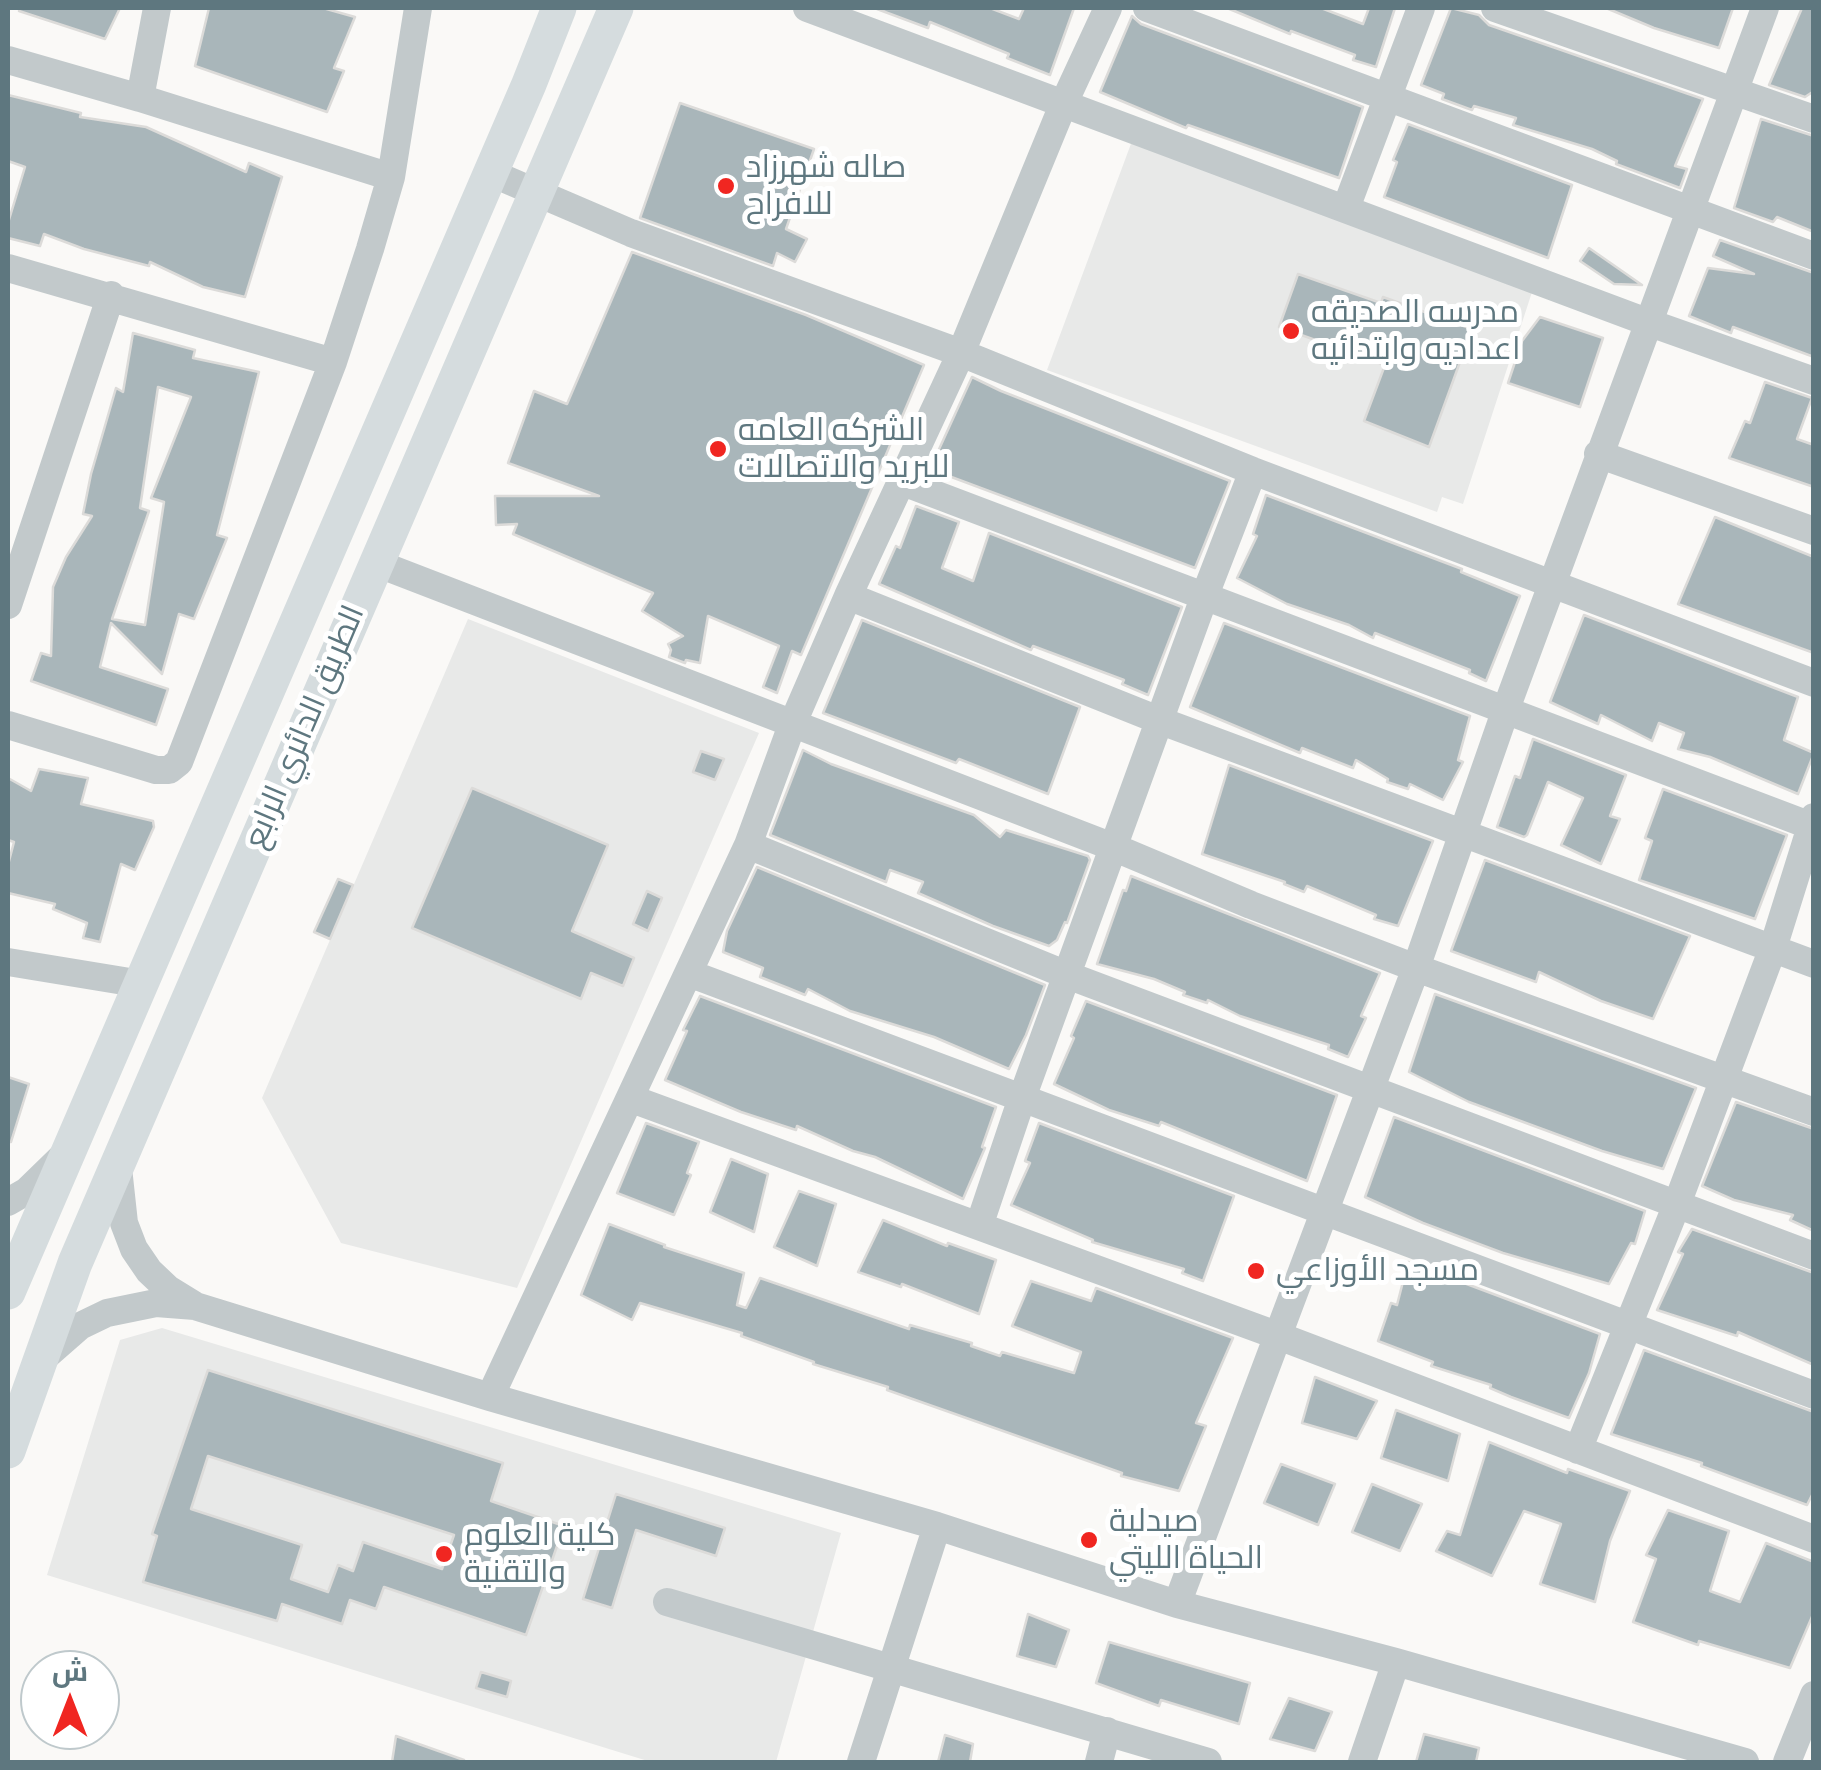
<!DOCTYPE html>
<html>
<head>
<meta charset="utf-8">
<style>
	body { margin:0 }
	#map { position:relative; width:1821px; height:1770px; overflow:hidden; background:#faf9f7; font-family:Karla,Cairo,sans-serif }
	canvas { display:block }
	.frame { position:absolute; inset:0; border:10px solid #5e777f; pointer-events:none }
	.north { position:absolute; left:20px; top:1650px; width:100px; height:100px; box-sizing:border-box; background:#fff; border:2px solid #bfc9cc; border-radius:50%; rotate:0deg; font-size:28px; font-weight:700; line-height:40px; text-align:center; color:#5e777f }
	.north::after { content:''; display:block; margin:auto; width:35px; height:45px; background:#f02621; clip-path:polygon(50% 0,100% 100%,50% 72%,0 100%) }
</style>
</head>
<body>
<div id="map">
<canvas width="1821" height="1770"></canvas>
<div class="frame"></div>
<div class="north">ش</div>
</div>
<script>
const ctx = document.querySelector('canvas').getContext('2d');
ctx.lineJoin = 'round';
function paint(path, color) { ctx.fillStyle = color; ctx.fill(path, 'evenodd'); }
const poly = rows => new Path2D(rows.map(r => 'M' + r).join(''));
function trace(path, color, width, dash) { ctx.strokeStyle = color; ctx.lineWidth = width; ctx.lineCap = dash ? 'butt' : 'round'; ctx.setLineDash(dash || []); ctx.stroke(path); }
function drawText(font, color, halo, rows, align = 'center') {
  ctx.font = font + ' Karla,Cairo,sans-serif'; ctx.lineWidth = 10; ctx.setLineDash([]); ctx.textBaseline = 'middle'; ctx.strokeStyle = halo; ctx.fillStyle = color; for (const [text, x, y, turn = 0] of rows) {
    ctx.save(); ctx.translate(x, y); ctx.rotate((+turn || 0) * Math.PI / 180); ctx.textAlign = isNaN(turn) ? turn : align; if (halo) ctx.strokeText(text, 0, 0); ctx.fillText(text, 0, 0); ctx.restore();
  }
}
const built = poly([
	[1132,141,1532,292,1463,504,1442,497,1437,512,1047,370],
	[468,619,759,733,517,1288,341,1243,262,1098],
	[162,1328,841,1533,776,1762,651,1762,47,1575,120,1340]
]);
const building = poly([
	[20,8,120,8,105,39,19,11,20,8],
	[209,8,323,8,355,17,334,68,344,71,327,112,195,66,209,8],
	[990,8,1019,19,1024,8,1074,8,1050,75,1007,58,1009,54,930,22,928,28,877,9,990,8],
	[1227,8,1321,8,1363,24,1369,8,1395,8,1376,67,1353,60,1355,55,1291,31,1290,34,1227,8],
	[1451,8,1479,15,1489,25,1703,99,1675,166,1687,169,1680,188,1616,164,1617,161,1592,149,1513,125,1516,118,1474,106,1472,110,1442,99,1444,94,1421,85,1451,8],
	[1606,8,1733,8,1719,48,1654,28,1606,8],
	[1802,8,1814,8,1814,91,1805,97,1769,85,1802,8],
	[1132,16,1141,24,1363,107,1339,178,1188,125,1186,128,1100,92,1132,16],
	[8,95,81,113,80,117,146,127,246,172,249,163,282,177,245,297,203,287,150,262,149,266,84,249,44,234,40,246,8,238,8,223,25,167,8,161,8,95],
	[680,103,814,149,786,229,807,239,795,262,777,253,773,266,640,218,680,103],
	[1761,119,1814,136,1814,232,1777,217,1773,222,1734,208,1761,119],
	[1408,124,1572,185,1548,258,1384,197,1397,162,1393,160,1408,124],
	[1720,240,1814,273,1814,357,1733,327,1731,333,1689,316,1708,268,1754,274,1713,256,1720,240],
	[1589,248,1642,285,1614,284,1580,261,1589,248],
	[632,252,806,315,924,365,801,655,792,651,777,693,763,687,779,646,708,616,700,663,686,660,685,663,669,657,671,650,668,644,683,636,642,611,653,593,513,534,517,524,496,525,495,496,599,496,508,463,534,391,567,404,632,252],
	[1298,274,1381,303,1383,297,1472,329,1429,447,1364,421,1385,365,1279,327,1298,274],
	[1540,317,1603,338,1580,407,1508,383,1522,341,1540,317],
	[133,333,195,350,193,358,259,372,217,535,227,538,194,619,179,614,162,674,111,623,100,667,168,689,156,725,31,681,41,653,51,656,53,587,66,557,92,516,83,514,91,474,116,388,123,392,133,333],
	[158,387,191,397,151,498,164,502,145,625,112,619,149,511,140,508,158,387],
	[972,377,1001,391,1230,481,1195,568,930,469,972,377],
	[1765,382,1812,398,1797,439,1814,445,1814,487,1729,458,1745,421,1750,423,1765,382],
	[1266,495,1462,569,1461,572,1520,596,1486,681,1469,673,1470,670,1375,633,1373,638,1349,625,1287,604,1237,578,1257,536,1253,534,1266,495],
	[916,506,959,522,942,568,973,581,989,533,1182,607,1148,695,1122,684,1124,680,1033,646,1031,650,879,584,896,546,900,548,916,506],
	[1715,517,1814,557,1814,653,1678,604,1715,517],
	[1584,615,1798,697,1784,740,1814,753,1798,794,1710,757,1678,749,1684,733,1659,723,1652,741,1601,715,1598,724,1550,702,1584,615],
	[862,620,1080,707,1048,794,959,759,956,763,823,713,862,620],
	[1224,623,1470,716,1458,760,1463,762,1443,800,1410,784,1408,789,1387,782,1388,779,1356,760,1353,768,1302,748,1300,753,1190,707,1224,623],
	[1533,739,1626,775,1610,816,1620,819,1601,864,1561,845,1583,798,1548,782,1527,835,1524,837,1497,827,1515,776,1520,778,1533,739],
	[803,750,831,764,974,815,1000,837,1006,830,1088,856,1090,860,1067,923,1065,922,1057,940,1049,946,993,926,918,893,923,882,890,870,886,882,770,835,803,750],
	[701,751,724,759,715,780,693,772,701,751],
	[1229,765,1433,841,1398,926,1374,919,1376,915,1307,886,1304,892,1284,884,1285,882,1202,854,1229,765],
	[39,769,88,778,81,804,153,821,154,827,135,870,121,864,100,942,83,938,87,923,53,909,55,904,8,893,8,865,14,842,8,840,8,778,31,791,39,769],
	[472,788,608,845,572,931,634,958,623,986,591,973,581,999,412,928,472,788],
	[1663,789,1787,835,1755,919,1639,880,1652,841,1645,838,1663,789],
	[1485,860,1690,936,1653,1019,1601,1001,1539,972,1536,982,1451,951,1485,860],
	[757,867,1045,985,1026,1035,1009,1069,934,1037,850,1011,808,989,805,995,788,988,760,977,763,968,723,952,727,931,757,867],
	[1131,876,1380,973,1361,1016,1366,1018,1348,1057,1328,1049,1329,1045,1240,1016,1208,1000,1207,1003,1183,995,1185,992,1154,979,1097,964,1123,890,1126,891,1131,876],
	[338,879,353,885,330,939,314,932,338,879],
	[647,891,662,898,648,931,633,924,647,891],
	[1435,994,1696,1088,1663,1169,1602,1151,1469,1102,1409,1072,1435,994],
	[700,996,996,1107,982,1147,985,1148,963,1199,875,1157,853,1151,797,1126,796,1130,741,1112,665,1080,687,1031,683,1030,700,996],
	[1086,1001,1337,1095,1307,1181,1161,1122,1159,1126,1109,1110,1054,1084,1074,1038,1071,1036,1086,1001],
	[8,1077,29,1084,11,1142,8,1142,8,1077],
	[1736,1102,1814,1129,1814,1231,1790,1220,1793,1215,1734,1200,1702,1186,1736,1102],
	[1394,1117,1645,1211,1635,1244,1631,1243,1609,1284,1503,1253,1423,1223,1365,1197,1394,1117],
	[646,1123,699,1142,687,1173,691,1175,674,1215,617,1193,646,1123],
	[1039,1123,1234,1196,1203,1281,1182,1273,1184,1269,1092,1242,1093,1240,1011,1205,1030,1163,1025,1161,1039,1123],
	[731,1159,768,1174,754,1232,710,1212,731,1159],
	[799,1191,836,1204,817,1266,774,1247,799,1191],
	[883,1220,947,1246,948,1243,996,1260,979,1314,902,1284,901,1287,858,1272,883,1220],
	[609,1224,665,1245,664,1247,744,1273,737,1305,746,1308,760,1278,909,1329,910,1325,972,1343,971,1346,1000,1356,1002,1352,1074,1373,1081,1352,1012,1326,1031,1281,1091,1301,1096,1288,1233,1338,1196,1423,1206,1426,1179,1491,1121,1476,1122,1473,887,1390,888,1387,813,1364,814,1362,741,1336,742,1333,640,1303,632,1320,581,1295,609,1224],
	[1692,1229,1814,1273,1814,1365,1738,1332,1737,1336,1657,1310,1683,1254,1678,1252,1692,1229],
	[1408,1262,1600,1334,1589,1373,1569,1418,1511,1397,1490,1388,1491,1385,1431,1366,1433,1362,1378,1341,1391,1303,1397,1305,1408,1262],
	[1644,1350,1814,1412,1814,1491,1807,1505,1701,1466,1702,1463,1611,1434,1644,1350],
	[208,1370,503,1463,491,1501,564,1526,526,1635,384,1587,376,1609,350,1600,342,1624,282,1604,277,1621,143,1582,157,1536,152,1534,208,1370],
	[208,1456,454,1535,442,1569,363,1542,353,1571,338,1565,328,1592,291,1579,302,1545,191,1509,208,1456],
	[1315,1377,1377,1401,1357,1439,1302,1423,1315,1377],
	[1396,1410,1460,1434,1448,1481,1381,1458,1396,1410],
	[1489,1442,1567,1473,1568,1469,1630,1491,1610,1541,1595,1602,1540,1584,1561,1524,1524,1511,1492,1576,1436,1551,1447,1531,1460,1535,1489,1442],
	[1281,1464,1335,1484,1318,1525,1264,1503,1281,1464],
	[1372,1484,1422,1504,1400,1551,1352,1532,1372,1484],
	[616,1494,725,1528,716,1556,636,1530,612,1608,583,1599,616,1494],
	[1668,1510,1729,1531,1710,1591,1740,1602,1766,1543,1814,1562,1814,1612,1790,1668,1699,1641,1698,1645,1633,1622,1656,1559,1646,1555,1668,1510],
	[1028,1614,1069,1630,1056,1667,1017,1656,1028,1614],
	[1109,1642,1250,1683,1239,1724,1161,1700,1159,1706,1096,1683,1109,1642],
	[481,1672,511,1681,507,1697,476,1688,481,1672],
	[1289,1698,1332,1712,1315,1751,1270,1739,1289,1698],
	[1424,1734,1479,1748,1476,1762,1416,1762,1424,1734],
	[945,1735,973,1744,970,1762,938,1762,945,1735],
	[396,1736,464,1760,463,1762,392,1762,396,1736]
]);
const minor = poly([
	[807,8,1647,322,1814,381],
	[1147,8,1814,256],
	[1495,8,1814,119],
	[8,60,140,98,391,177],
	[140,98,157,8],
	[491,173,631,233,961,353,1253,471,1814,683],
	[1346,208,1421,8],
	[8,268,333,362],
	[1598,454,1814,531],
	[900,481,1814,827],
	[376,563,1113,847,1251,905,1416,968,1814,1112],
	[848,596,1161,721,1814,964],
	[8,605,111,295],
	[8,725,156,770,169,770,179,762,333,362,370,249,391,177,418,8],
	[748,845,1067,975,1814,1256],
	[8,962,142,984],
	[691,974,1814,1395],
	[632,1099,1276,1335,1814,1539],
	[118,1168,124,1223,134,1249,149,1271,168,1289,194,1305],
	[8,1202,27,1191,62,1157],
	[979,1226,1022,1098,1205,595,1253,471],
	[40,1361,80,1326,107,1313,156,1303,195,1306,490,1397,937,1526,1177,1604,1396,1662,1745,1762],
	[490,1397,748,845,792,725,848,596,961,353,1063,105,1108,8],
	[1578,1450,1677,1204,1773,948,1814,817],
	[667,1602,1208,1762],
	[1177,1604,1416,968,1506,709,1765,8],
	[861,1762,937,1526],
	[1099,1762,1107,1731],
	[1362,1762,1396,1662],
	[1787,1762,1814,1695]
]);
const major = poly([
	[8,1292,529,84,559,8],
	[8,1451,75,1263,616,8]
]);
const markers = [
	[726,186,10,"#f02621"],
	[1291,331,10,"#f02621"],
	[718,449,10,"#f02621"],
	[1256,1271,10,"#f02621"],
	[1089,1540,10,"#f02621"],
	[444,1554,10,"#f02621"]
];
const poiNames = [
	["صاله شهرزاد",746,168],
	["للافراح",746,205],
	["مدرسه الصديقه",1311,313],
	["اعداديه وابتدائيه",1311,350],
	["الشركه العامه",738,431],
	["للبريد والاتصالات",738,468],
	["مسجد الأوزاعي",1276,1271],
	["صيدلية",1109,1522],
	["الحياة الليتي",1109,1559],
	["كلية العلوم",464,1536],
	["والتقنية",464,1573]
];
const streetNames = [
	["الطريق الدائري الرابع",305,727,-67]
];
paint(built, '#e8e9e8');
paint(building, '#a9b6ba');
trace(building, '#dcdbd9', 2.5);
trace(minor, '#c2c9cb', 28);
trace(major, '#d5dcde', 35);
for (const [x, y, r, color] of markers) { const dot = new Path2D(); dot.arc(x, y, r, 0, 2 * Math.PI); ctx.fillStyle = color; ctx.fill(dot); trace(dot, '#fff', 4); }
drawText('32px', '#5e777f', '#fff', poiNames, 'left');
drawText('32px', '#5e777f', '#fff', streetNames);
</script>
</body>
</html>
